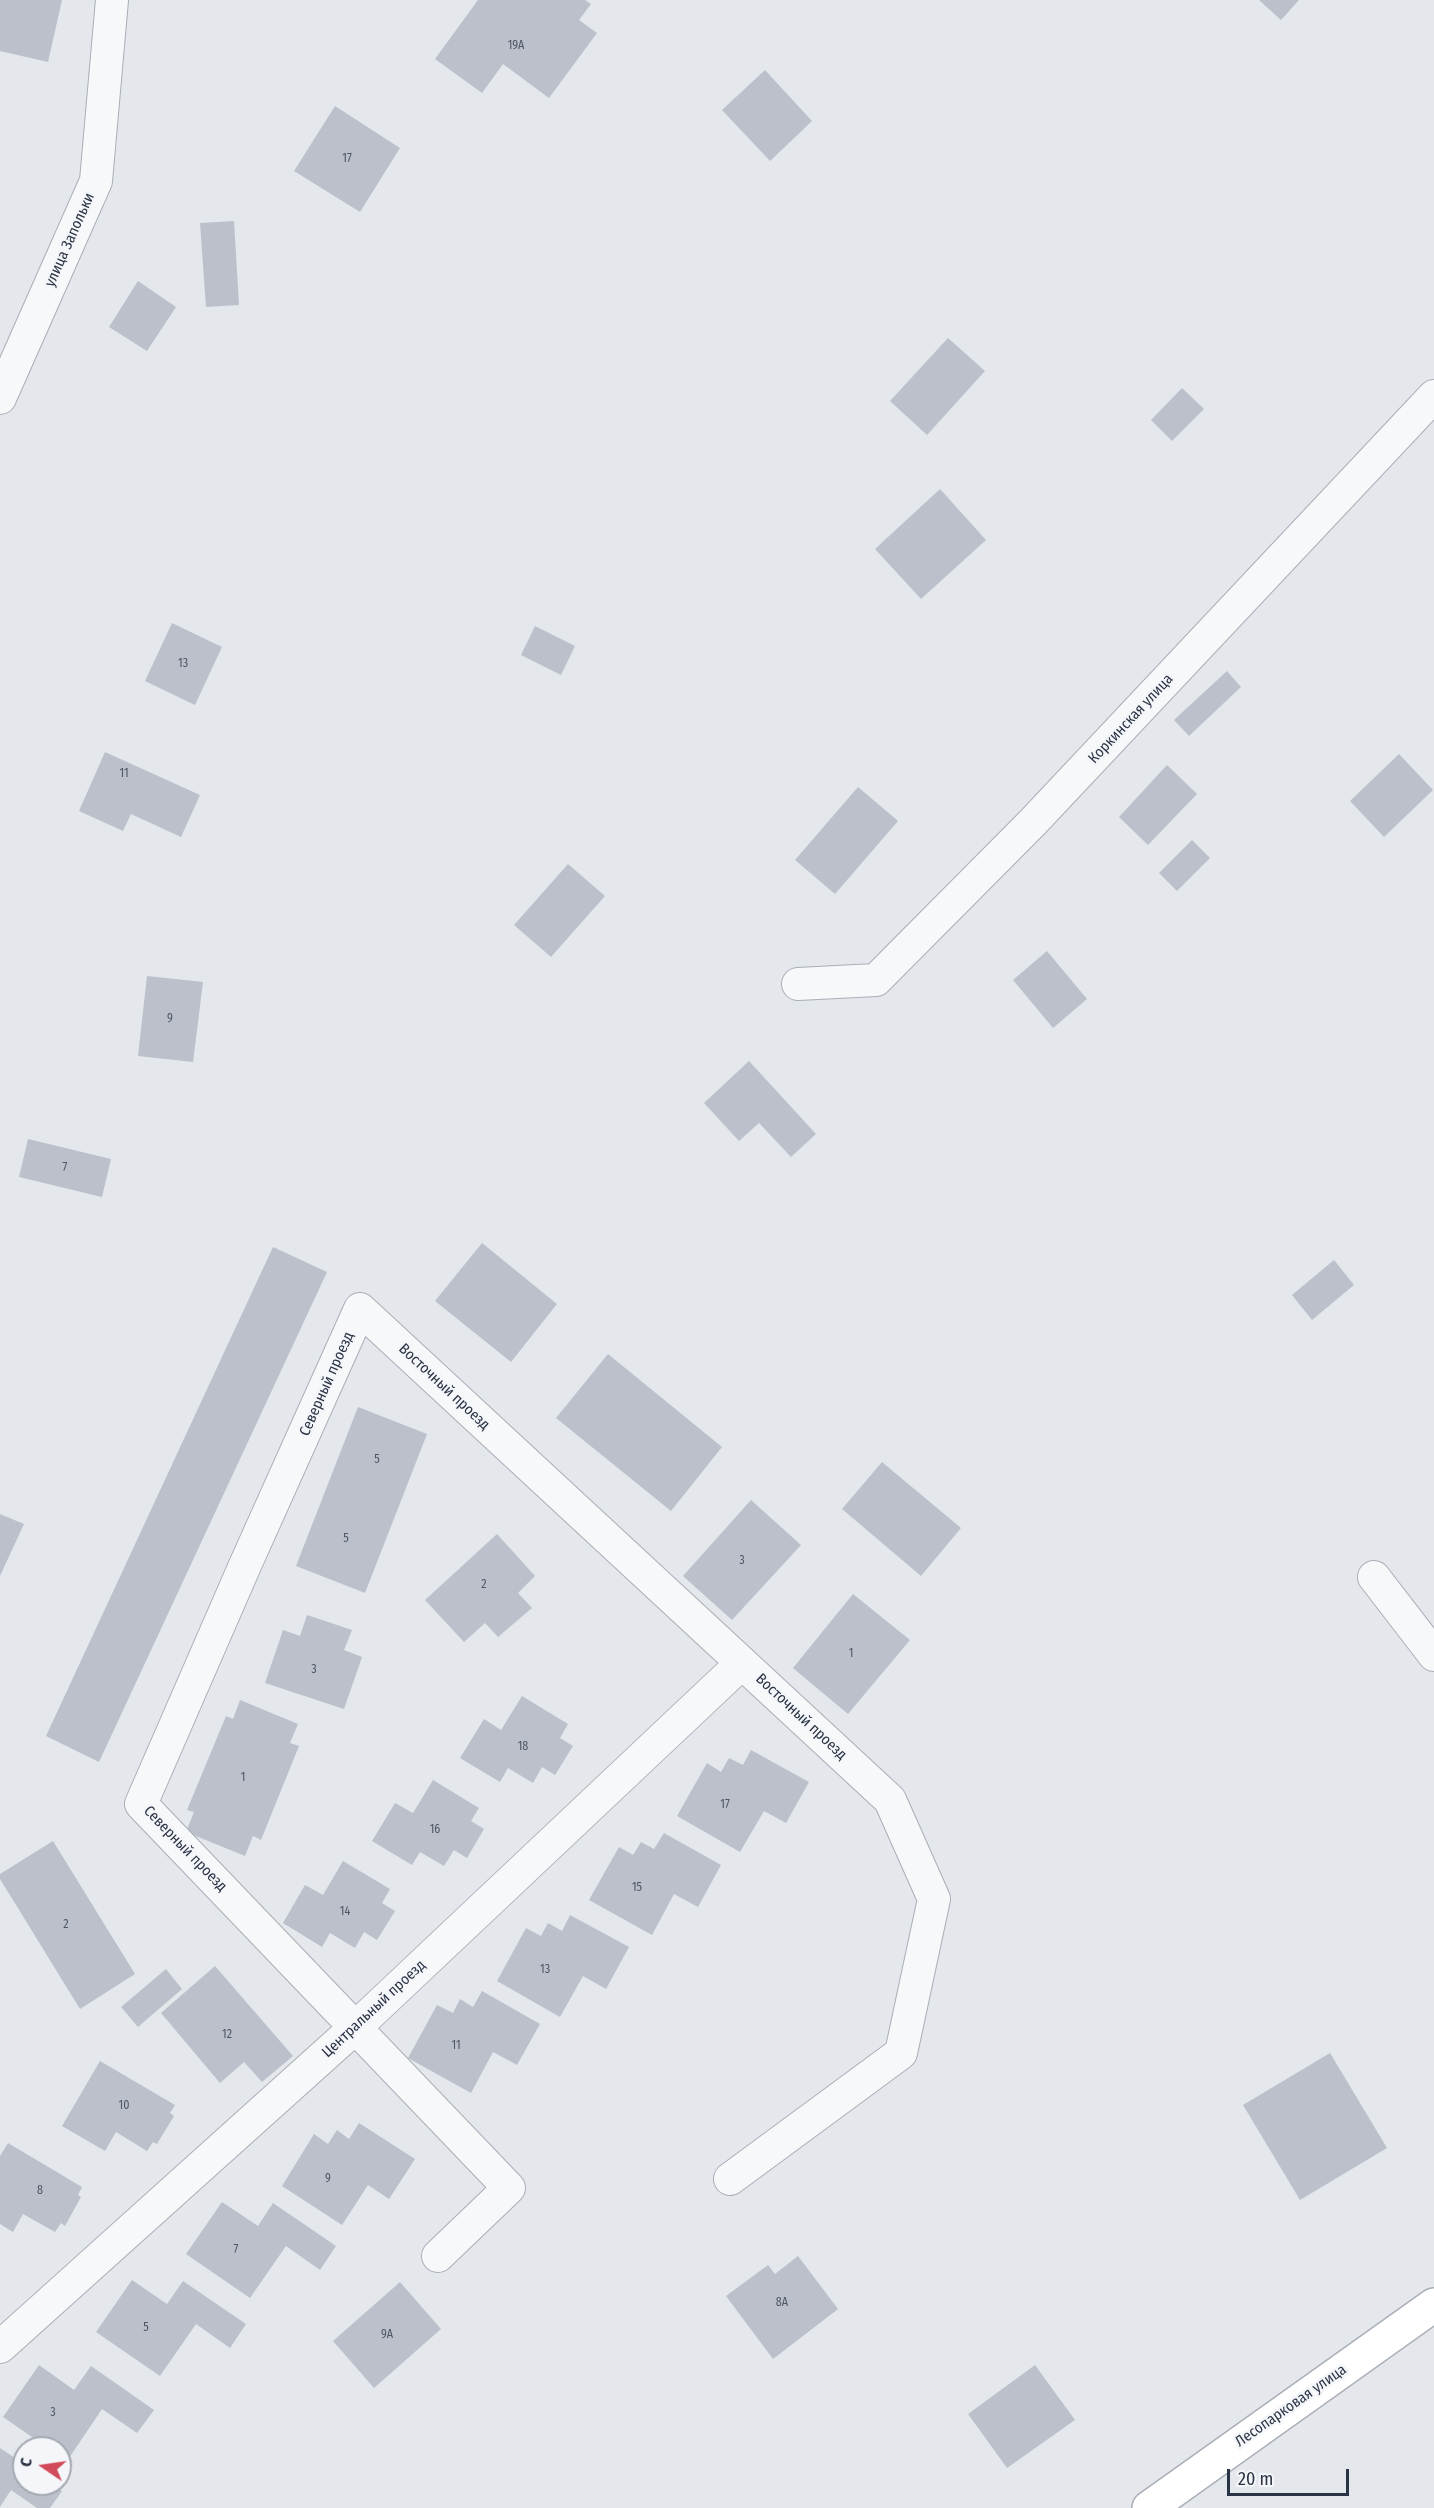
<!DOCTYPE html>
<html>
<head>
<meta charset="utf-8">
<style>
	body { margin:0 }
	#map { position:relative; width:1434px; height:2508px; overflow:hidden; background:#e4e7ec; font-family:"Fira Sans Condensed",sans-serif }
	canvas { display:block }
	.north { position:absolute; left:12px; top:2436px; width:60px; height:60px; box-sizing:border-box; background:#f4f6f9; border:2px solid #a4a8b1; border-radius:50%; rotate:283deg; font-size:16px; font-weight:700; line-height:24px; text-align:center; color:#2b3445 }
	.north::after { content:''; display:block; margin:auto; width:21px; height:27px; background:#d1495b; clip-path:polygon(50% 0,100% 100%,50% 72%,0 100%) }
	.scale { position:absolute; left:1227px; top:2469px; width:122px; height:27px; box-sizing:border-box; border:3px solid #2b3445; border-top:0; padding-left:8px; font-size:18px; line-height:21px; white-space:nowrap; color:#2b3445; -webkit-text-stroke:4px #f4f6f9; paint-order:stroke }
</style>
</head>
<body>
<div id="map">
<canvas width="1434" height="2508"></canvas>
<div class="north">С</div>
<div class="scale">20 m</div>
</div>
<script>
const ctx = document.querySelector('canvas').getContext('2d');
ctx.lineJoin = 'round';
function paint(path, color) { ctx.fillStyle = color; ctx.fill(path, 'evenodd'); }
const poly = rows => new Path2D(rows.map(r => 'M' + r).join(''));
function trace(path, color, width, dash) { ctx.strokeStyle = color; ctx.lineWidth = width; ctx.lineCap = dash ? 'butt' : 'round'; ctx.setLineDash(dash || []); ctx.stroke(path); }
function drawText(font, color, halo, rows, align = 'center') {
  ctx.font = font + ' "Fira Sans Condensed",sans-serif'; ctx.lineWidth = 5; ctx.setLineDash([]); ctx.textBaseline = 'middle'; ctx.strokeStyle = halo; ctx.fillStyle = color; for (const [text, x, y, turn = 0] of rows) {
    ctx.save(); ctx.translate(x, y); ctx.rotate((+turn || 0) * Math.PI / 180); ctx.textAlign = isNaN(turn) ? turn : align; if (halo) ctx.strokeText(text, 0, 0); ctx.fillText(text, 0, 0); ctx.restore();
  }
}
const building = poly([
	[0,0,62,0,48,62,0,51],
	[478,0,585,0,591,4,579,20,597,33,549,98,503,64,482,93,435,59],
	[1259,0,1299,0,1281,20],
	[765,70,812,121,770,161,722,110],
	[335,106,400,148,360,212,294,171],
	[234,221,239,305,206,307,200,223],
	[138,281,176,307,147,351,109,327],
	[948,338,985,371,927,435,890,401],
	[1182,388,1204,409,1172,441,1151,420],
	[940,489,986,540,921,599,875,549],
	[172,623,222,647,195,705,145,681],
	[535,626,575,646,561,675,521,655],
	[1227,671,1241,687,1189,736,1174,720],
	[105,752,200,795,181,837,131,814,123,831,79,811],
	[1399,754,1433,790,1384,837,1350,801],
	[1167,765,1197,794,1148,845,1119,817],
	[858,787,898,821,835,894,795,860],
	[1192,840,1210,858,1177,891,1159,873],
	[568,864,605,896,551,957,514,925],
	[1047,951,1087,999,1053,1028,1013,980],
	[147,976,203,982,193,1062,138,1056],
	[749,1061,816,1134,791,1157,759,1123,739,1141,704,1103],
	[28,1139,111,1159,102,1197,19,1177],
	[482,1243,557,1304,511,1362,435,1301],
	[273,1247,327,1272,99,1762,46,1736],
	[1334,1260,1354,1285,1312,1320,1292,1295],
	[608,1354,722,1447,671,1511,556,1418],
	[358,1407,427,1434,365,1593,296,1566],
	[882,1462,961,1528,921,1576,842,1509],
	[751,1500,801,1545,732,1620,683,1576],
	[0,1514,24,1524,0,1576],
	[497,1534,535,1576,518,1593,532,1608,498,1637,485,1623,464,1642,425,1600],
	[853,1594,910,1640,848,1714,793,1668],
	[307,1615,352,1630,344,1650,362,1657,344,1709,265,1683,283,1630,300,1636],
	[522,1696,568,1724,560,1738,573,1746,555,1775,542,1767,533,1783,508,1768,500,1782,460,1758,484,1719,501,1730],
	[240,1700,298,1724,290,1743,299,1746,261,1840,253,1836,245,1856,186,1832,194,1812,187,1810,226,1716,233,1719],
	[751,1750,809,1782,786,1823,764,1811,740,1852,677,1816,707,1763,721,1772,729,1758,743,1765],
	[433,1780,479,1808,471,1821,484,1829,467,1858,454,1850,444,1866,420,1852,412,1865,372,1841,395,1803,413,1813],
	[664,1833,721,1865,698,1907,674,1894,652,1935,589,1900,619,1847,633,1855,641,1842,654,1849],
	[53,1841,135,1974,80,2009,0,1879,0,1874],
	[343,1861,390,1889,382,1903,395,1911,377,1940,364,1932,355,1948,330,1933,322,1947,283,1923,305,1885,323,1895],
	[570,1915,629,1947,606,1989,583,1976,560,2017,497,1981,526,1928,541,1936,548,1923,562,1931],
	[215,1966,293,2056,262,2082,244,2062,220,2083,161,2013],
	[166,1969,182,1989,138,2027,121,2007],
	[482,1991,540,2024,517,2065,493,2052,471,2093,408,2058,437,2005,453,2013,460,1999,473,2007],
	[1330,2053,1387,2148,1300,2200,1243,2105],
	[100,2061,175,2105,170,2113,174,2116,157,2144,153,2142,147,2151,116,2132,105,2151,62,2126],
	[359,2123,415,2159,389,2199,368,2185,342,2225,282,2186,314,2134,328,2144,337,2130,349,2139],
	[8,2143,82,2187,78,2195,81,2197,65,2226,61,2223,55,2232,23,2214,13,2232,0,2224,0,2156],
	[222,2202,258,2226,273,2203,336,2246,320,2270,286,2246,250,2298,186,2254],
	[798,2256,838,2309,773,2359,726,2296,768,2265,775,2274],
	[132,2280,167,2304,183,2281,246,2324,230,2348,196,2324,160,2376,96,2332],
	[400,2282,441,2329,374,2388,333,2341],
	[39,2365,74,2390,91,2366,154,2410,137,2433,102,2409,67,2461,60,2456,60,2448,48,2448,3,2417],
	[1035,2365,1075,2420,1007,2468,968,2414],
	[0,2448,24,2464,24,2484,52,2484,62,2491,50,2508,37,2508,11,2490,0,2507]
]);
const street = poly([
	[0,398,96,181,112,0],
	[798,984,876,980,1033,822,1434,396],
	[1374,1577,1434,1655],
	[438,2256,509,2188,141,1804,246,1563,360,1309,890,1800,934,1899,901,2053,730,2179],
	[0,2347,356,2027,742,1663]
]);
const secondary = poly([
	[1149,2508,1434,2305]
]);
const numberNames = [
	["19А",516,46],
	["17",347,159],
	["13",183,664],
	["11",124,774],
	["9",170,1019],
	["7",65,1168],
	["5",377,1460],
	["5",346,1539],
	["3",742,1561],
	["2",484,1585],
	["1",851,1654],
	["3",314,1670],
	["18",523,1747],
	["1",243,1778],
	["17",725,1805],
	["16",435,1830],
	["15",637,1888],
	["14",345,1912],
	["2",66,1925],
	["13",545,1970],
	["12",227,2035],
	["11",456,2046],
	["10",124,2106],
	["9",328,2179],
	["8",40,2191],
	["7",236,2250],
	["8А",782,2303],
	["5",146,2328],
	["9А",387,2335],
	["3",53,2413]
];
const streetNames = [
	["улица Запольки",70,240,-66],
	["Коркинская улица",1131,719,-47],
	["Северный проезд",327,1384,-66],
	["Восточный проезд",444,1387,43],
	["Восточный проезд",801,1717,43],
	["Северный проезд",185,1849,46],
	["Центральный проезд",374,2009,-43],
	["Лесопарковая улица",1291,2406,-35]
];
paint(building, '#bbc0ca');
trace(street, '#a9aeb7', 34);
trace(secondary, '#a9aeb7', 36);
trace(street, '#f7f8fa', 32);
trace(secondary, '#fff', 33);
drawText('12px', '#4f5766', null, numberNames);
drawText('15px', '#2b3445', '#f4f6f9', streetNames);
</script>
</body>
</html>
